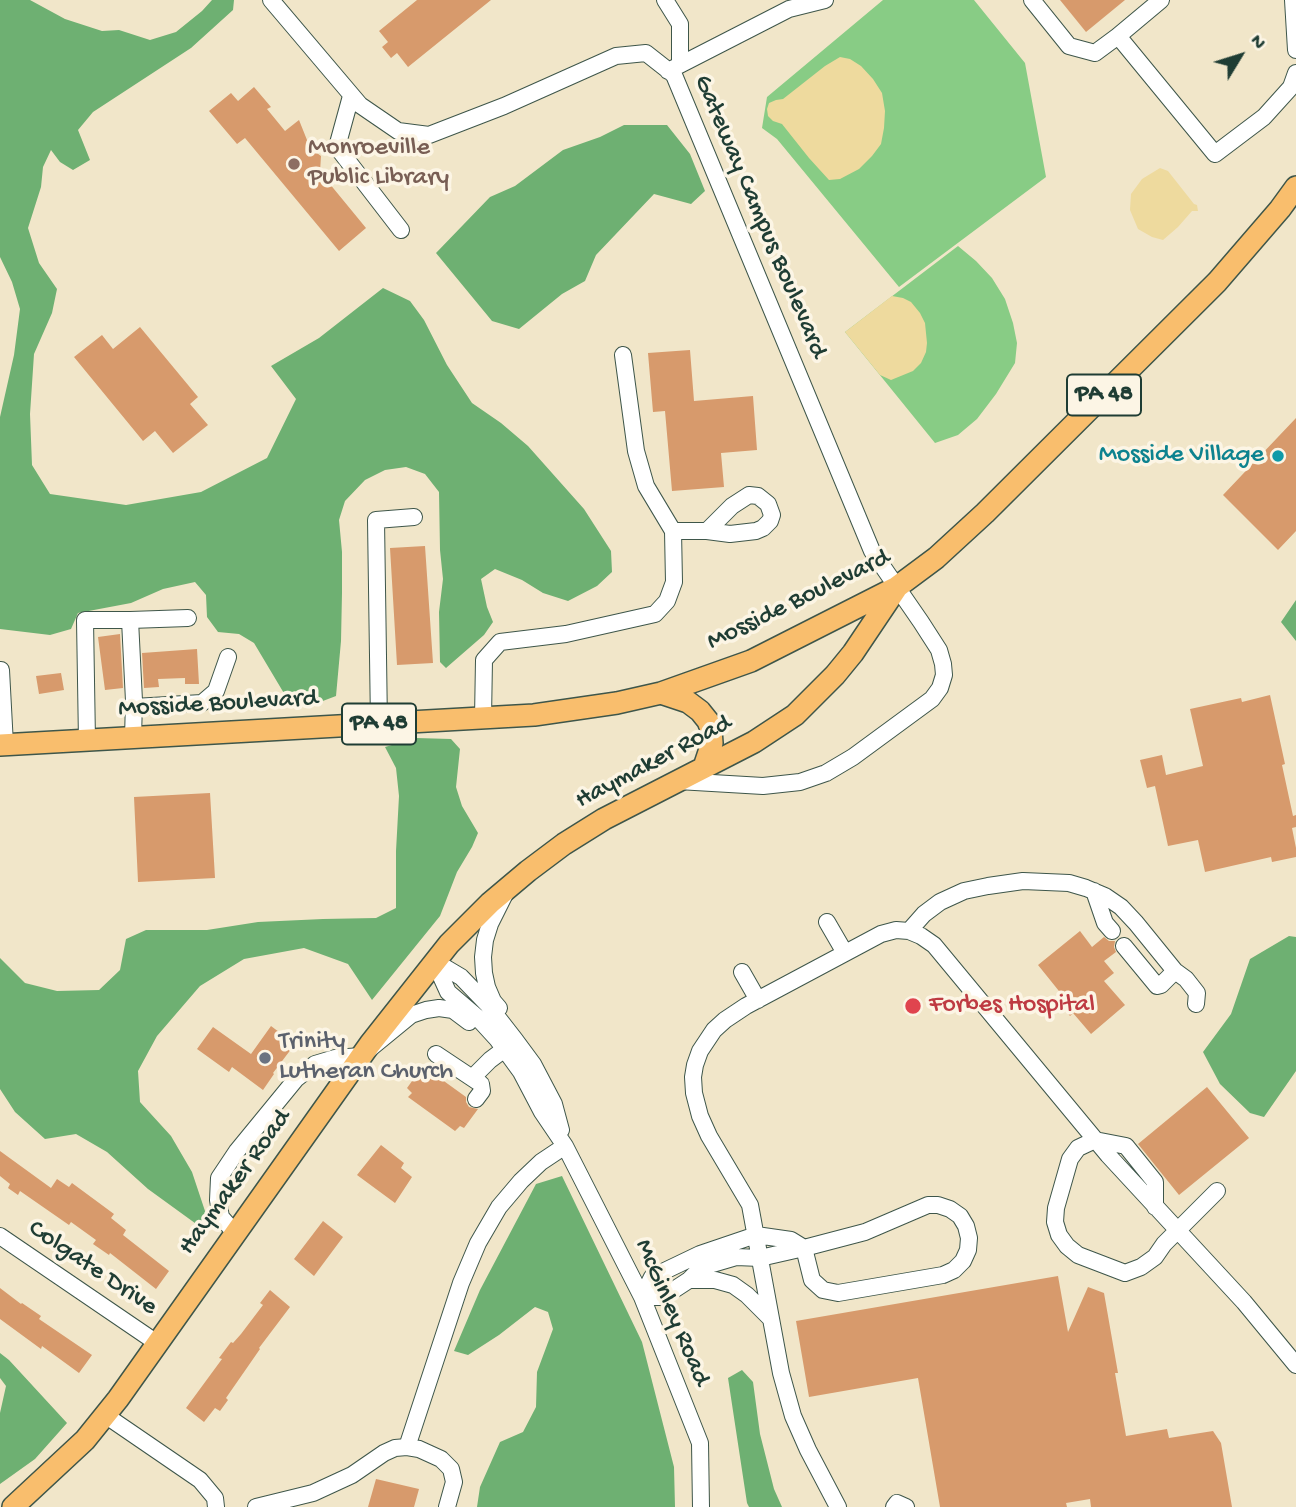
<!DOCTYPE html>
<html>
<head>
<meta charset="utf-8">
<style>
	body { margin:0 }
	#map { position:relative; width:1296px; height:1507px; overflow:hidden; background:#f1e6c9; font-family:"Gochi Hand",sans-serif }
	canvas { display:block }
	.north { position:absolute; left:1205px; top:21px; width:70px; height:70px; -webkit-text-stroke:5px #fcf5e5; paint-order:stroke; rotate:52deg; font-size:19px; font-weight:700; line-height:28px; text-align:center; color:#1f3d34 }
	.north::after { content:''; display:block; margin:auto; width:24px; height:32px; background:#1f3d34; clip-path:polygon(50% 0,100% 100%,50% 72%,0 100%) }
</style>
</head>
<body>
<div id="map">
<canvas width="1296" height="1507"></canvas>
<div class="north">N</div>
</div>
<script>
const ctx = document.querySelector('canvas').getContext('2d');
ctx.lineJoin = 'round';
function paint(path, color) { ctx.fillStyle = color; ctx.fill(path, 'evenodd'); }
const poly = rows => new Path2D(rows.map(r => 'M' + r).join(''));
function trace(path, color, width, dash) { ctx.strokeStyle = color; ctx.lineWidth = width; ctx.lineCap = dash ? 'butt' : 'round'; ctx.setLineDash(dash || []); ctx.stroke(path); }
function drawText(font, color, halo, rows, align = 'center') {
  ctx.font = font + ' "Gochi Hand",sans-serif'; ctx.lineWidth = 7; ctx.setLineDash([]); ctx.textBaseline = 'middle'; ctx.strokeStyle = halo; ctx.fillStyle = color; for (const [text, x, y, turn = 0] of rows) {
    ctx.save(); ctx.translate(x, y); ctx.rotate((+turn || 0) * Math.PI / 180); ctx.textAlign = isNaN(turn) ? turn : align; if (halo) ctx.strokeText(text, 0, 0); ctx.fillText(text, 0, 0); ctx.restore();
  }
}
const green = poly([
	[883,0,974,0,1025,63,1046,177,899,287,777,139,762,128,767,97],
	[958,246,976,261,992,278,1005,299,1013,323,1017,343,1015,363,996,394,977,419,958,435,935,443,845,332]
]);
const forest = poly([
	[0,0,30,0,65,19,102,31,119,30,150,40,176,32,202,11,212,0,234,0,233,10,191,48,93,112,78,130,90,160,73,170,60,162,51,150,43,167,41,187,28,228,39,263,57,289,52,313,34,354,30,414,32,465,50,494,126,505,201,492,267,458,296,399,271,366,319,338,383,288,410,301,424,320,447,365,472,403,501,423,528,446,584,509,611,551,612,572,597,586,568,601,543,593,522,580,495,569,481,579,487,607,493,622,484,635,446,668,440,662,439,612,443,579,440,550,439,492,425,474,406,467,385,470,365,480,345,501,339,520,342,552,342,593,341,641,336,696,307,707,285,695,254,643,239,634,218,632,207,617,206,595,195,582,163,589,131,603,78,613,71,629,50,635,0,629,0,417,14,355,20,309,12,282,0,257],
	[624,125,667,125,690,154,705,191,691,204,654,194,596,255,585,281,562,294,519,329,492,321,436,253,490,197,515,186,563,150,600,137],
	[1296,600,1296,641,1281,622],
	[416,738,451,739,460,749,456,787,462,806,478,833,472,847,457,872,440,916,372,1000,348,964,304,948,244,959,200,986,157,1036,138,1071,140,1102,171,1136,192,1172,206,1214,199,1226,148,1189,107,1152,76,1134,45,1139,15,1112,0,1089,0,958,25,983,57,991,99,990,120,970,126,939,146,930,207,930,258,922,323,919,376,918,396,908,396,851,399,796,396,768,385,747],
	[1289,936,1296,937,1296,1071,1264,1117,1250,1113,1220,1084,1203,1052,1231,1014,1250,959],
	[562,1176,642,1342,674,1467,675,1507,477,1507,480,1487,500,1442,523,1432,536,1407,537,1372,553,1329,548,1312,535,1307,499,1335,468,1355,454,1351,480,1290,536,1184],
	[0,1353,9,1360,67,1423,35,1459,0,1484,0,1413,6,1386,0,1378],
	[742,1370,753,1382,760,1434,774,1489,782,1507,749,1507,747,1503,728,1378]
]);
const sand = poly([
	[840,57,850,59,861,66,873,79,882,93,885,111,884,128,881,144,872,156,859,169,840,179,829,180,809,158,782,124,773,121,768,116,767,109,769,103,776,100,783,99,825,66],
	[1160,168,1168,171,1194,204,1197,205,1198,211,1192,211,1178,227,1163,240,1152,237,1138,229,1130,210,1131,194,1142,179],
	[892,296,903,298,911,302,920,313,925,323,927,343,926,352,921,363,913,371,891,380,880,375,845,332]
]);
const building = poly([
	[417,0,491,0,408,67,397,53,391,58,382,47,388,42,379,31],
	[1060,0,1125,0,1086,32],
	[254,87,271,107,267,109,285,131,299,120,307,140,314,151,321,156,320,172,366,228,339,251,245,138,237,144,209,111,231,93,238,101],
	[140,327,198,397,190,404,208,425,173,453,155,431,143,441,74,357,102,335,113,349],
	[690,350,694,401,753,396,757,450,721,453,724,487,672,491,665,411,653,412,648,353],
	[1296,418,1296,531,1278,550,1223,495],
	[425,546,433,663,397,665,390,548],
	[120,634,123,688,105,690,98,637],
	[197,649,199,684,185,684,185,678,158,679,159,687,144,688,142,653],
	[61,673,64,690,39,694,36,676],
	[1270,695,1285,764,1282,765,1293,816,1296,815,1296,827,1292,828,1296,848,1296,857,1272,862,1271,857,1205,872,1198,840,1168,846,1155,786,1147,788,1140,760,1162,755,1166,775,1203,766,1190,709,1241,698,1242,702],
	[210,793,215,878,138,882,134,797],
	[1080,931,1092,947,1104,937,1109,941,1115,941,1114,947,1116,952,1104,961,1114,973,1104,981,1125,1005,1091,1034,1073,1013,1070,1016,1061,1005,1067,1001,1038,965],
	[271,1026,295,1044,273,1073,274,1074,263,1090,232,1067,229,1072,197,1049,213,1027,251,1054],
	[423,1066,466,1097,466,1102,469,1107,478,1109,464,1128,460,1126,455,1131,408,1097,412,1093,407,1088],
	[1207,1087,1249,1138,1179,1195,1138,1144],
	[381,1145,404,1163,401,1168,412,1177,395,1203,357,1175],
	[0,1151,51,1188,57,1179,69,1187,72,1183,114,1214,111,1218,126,1230,123,1235,169,1271,156,1289,110,1253,109,1255,93,1244,96,1240,71,1222,69,1225,20,1191,18,1195,8,1188,10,1184,0,1176],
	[323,1221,343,1237,314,1276,294,1259],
	[1058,1276,1068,1332,1088,1287,1104,1293,1118,1373,1115,1373,1126,1436,1167,1429,1169,1438,1213,1431,1221,1443,1232,1507,1091,1507,1090,1499,1066,1503,1067,1507,940,1507,918,1378,809,1397,796,1321],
	[0,1288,21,1304,22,1303,41,1316,39,1319,92,1355,79,1373,42,1346,41,1349,0,1319],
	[270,1290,290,1307,259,1348,260,1349,226,1398,228,1400,220,1411,215,1408,204,1422,186,1408,222,1359,219,1358,231,1342,233,1343,241,1334,263,1305,260,1303],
	[376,1479,419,1489,414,1507,368,1507]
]);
const minor = poly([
	[271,0,360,105,398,131,429,135,504,106,616,56,646,53,674,75,872,551,921,622,939,650,943,664,944,675,940,688,932,699,853,757,826,773,800,782,763,786,678,781],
	[665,0,680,24,680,64],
	[1032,0,1069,46,1095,53,1118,36],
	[1161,0,1118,36,1215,154,1264,117,1291,87,1296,73],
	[1293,0,1296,50],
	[668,71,789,9,825,0],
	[351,96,337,147,401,230],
	[673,531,707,531,730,534,756,531,763,528,770,521,772,515,768,504,758,496,749,495,732,506,707,531],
	[130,620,188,618],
	[1,670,5,745],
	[134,707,202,703,216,691,228,657],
	[483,718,484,660,500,642,566,634,655,614,667,601,674,582,673,531,646,486,636,451,623,355],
	[379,724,376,520,414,517],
	[87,741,85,620,130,620,134,701,133,738],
	[1094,891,1105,923,1112,931],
	[827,922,845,953],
	[909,931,924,914,940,902,964,891,988,886,1023,881,1069,883,1086,888,1105,896,1121,907,1136,923,1175,971,1186,979,1197,993,1196,1004],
	[1124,946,1157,986,1161,985,1175,971],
	[434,961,448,992,476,1016,497,1039,521,1072,542,1112,565,1146,642,1297,700,1443,701,1507],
	[434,961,461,977,488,1005,516,1041,533,1064,554,1104,561,1130],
	[742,972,758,1000],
	[499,1008,493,1001,487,987,484,973,483,957,485,940,490,924,506,892],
	[436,1054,481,1084,482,1091,476,1099],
	[472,1078,490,1060,510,1045],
	[1155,1207,1155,1182,1126,1146,1095,1140,1078,1148,1070,1159,1056,1208,1055,1222,1059,1235,1067,1246,1078,1255,1125,1273,1141,1267,1155,1257,1164,1244,1217,1191],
	[235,1233,221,1217,218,1200,219,1178,237,1151,296,1079,315,1064,335,1058,361,1056,411,1015,426,1010,439,1008,453,1010,469,1022],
	[0,1236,157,1343],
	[760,1258,804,1248,865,1232,928,1205,938,1205,950,1209,960,1216,966,1226,969,1238,968,1250,963,1261,954,1270,943,1275,838,1293,823,1290,812,1280,804,1248,791,1240,756,1235,700,1254,652,1277,642,1297,663,1297,689,1280,702,1267,736,1257,760,1258],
	[689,1280,715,1280,733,1285,747,1295,771,1319],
	[105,1415,200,1480,215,1498,216,1507],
	[407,1447,461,1283,478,1243,499,1207,521,1181,541,1162,565,1146],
	[256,1507,313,1493,352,1475,384,1453,395,1448,407,1447,419,1449,441,1459,451,1469,454,1482,447,1507],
	[838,1507,808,1450,793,1416,781,1373,750,1205,709,1136,700,1116,694,1093,693,1077,695,1065,700,1051,714,1030,725,1020,746,1006,881,934,896,930,909,931,921,936,934,945,1108,1155,1244,1302,1296,1365],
	[894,1507,897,1503,906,1507]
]);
const major = poly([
	[661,693,688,702,700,711,708,721,711,729,712,743,704,767],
	[0,745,534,715,617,703,661,693,751,661,897,587,936,558,985,513,1217,282,1280,209,1296,187],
	[13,1507,85,1440,118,1399,370,1044,449,944,490,903,528,871,564,844,604,819,754,742,795,715,835,675,853,653,896,589]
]);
const markers = [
	[294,164,7,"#8d6e63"],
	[1278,456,7,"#0f9aa8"],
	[913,1006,9,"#e0444e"],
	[265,1058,7,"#6b7280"]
];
const shields = [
	[1104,395,74],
	[379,724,74]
];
const shieldNames = [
	["PA 48",1104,395],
	["PA 48",379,724]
];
const educationNames = [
	["Monroeville",308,149],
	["Public Library",308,179]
];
const streetNames = [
	["Gateway Campus Boulevard",759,217,67],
	["Mosside Boulevard",799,601,-26],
	["Mosside Boulevard",218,705,-3],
	["Haymaker Road",654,763,-28],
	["Haymaker Road",236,1183,-54],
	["Colgate Drive",92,1269,34],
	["McGinley Road",671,1313,67]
];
const cultureNames = [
	["Mosside Village",1264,456]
];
const healthNames = [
	["Forbes Hospital",929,1006]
];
const worshipNames = [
	["Trinity",279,1043],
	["Lutheran Church",279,1073]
];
paint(green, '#88cc85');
paint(forest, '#6eb072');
paint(sand, '#eeda9e');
paint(building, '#d79a6c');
trace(minor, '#3e564a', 18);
trace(major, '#3e564a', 24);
trace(minor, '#fff', 16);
trace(major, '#f9be6d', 21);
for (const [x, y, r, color] of markers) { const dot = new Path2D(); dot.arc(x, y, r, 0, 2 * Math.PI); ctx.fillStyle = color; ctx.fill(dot); trace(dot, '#fcf5e5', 2.5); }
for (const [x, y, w] of shields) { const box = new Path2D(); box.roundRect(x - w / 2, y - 20.5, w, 41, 5); ctx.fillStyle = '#fcf5e5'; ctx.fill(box); trace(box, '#1f3d34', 2); }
drawText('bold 24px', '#1f3d34', null, shieldNames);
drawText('26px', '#785e54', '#fcf5e5', educationNames, 'left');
drawText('26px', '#1f3d34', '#fcf5e5', streetNames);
drawText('26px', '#0d838f', '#fcf5e5', cultureNames, 'right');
drawText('26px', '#be3a42', '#fcf5e5', healthNames, 'left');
drawText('26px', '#5b616d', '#fcf5e5', worshipNames, 'left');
</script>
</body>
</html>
